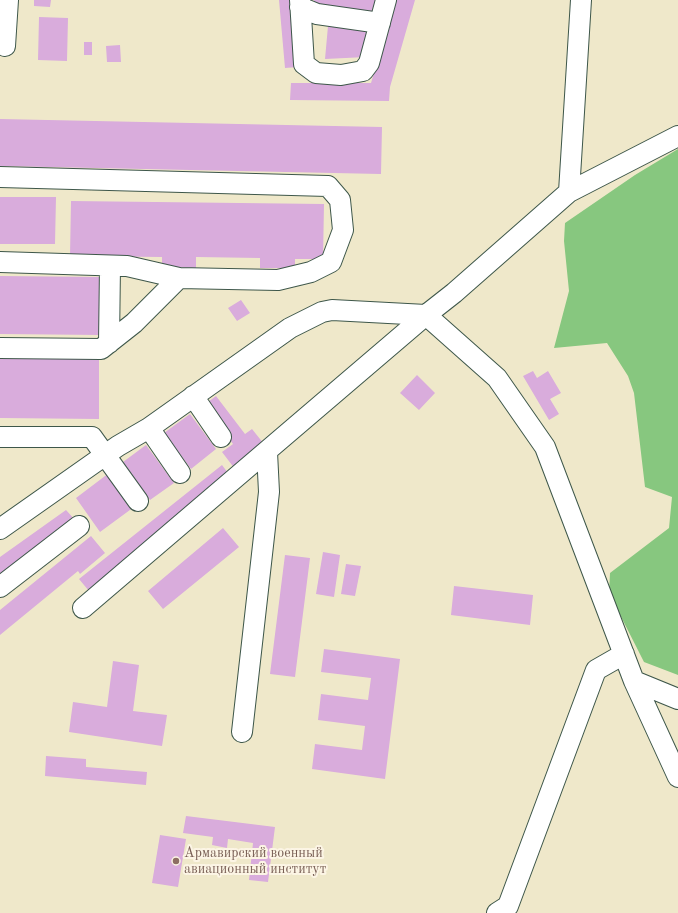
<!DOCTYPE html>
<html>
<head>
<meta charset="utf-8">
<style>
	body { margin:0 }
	canvas { display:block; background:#efe8ca }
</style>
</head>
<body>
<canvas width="678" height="913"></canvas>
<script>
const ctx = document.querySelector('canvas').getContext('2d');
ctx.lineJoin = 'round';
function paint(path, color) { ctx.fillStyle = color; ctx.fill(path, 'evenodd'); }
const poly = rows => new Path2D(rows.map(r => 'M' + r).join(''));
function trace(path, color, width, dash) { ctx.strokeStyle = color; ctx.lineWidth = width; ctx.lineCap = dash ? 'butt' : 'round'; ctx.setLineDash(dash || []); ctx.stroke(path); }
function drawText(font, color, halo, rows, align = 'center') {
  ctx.font = font + ' "Old Standard TT",serif'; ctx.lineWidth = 4; ctx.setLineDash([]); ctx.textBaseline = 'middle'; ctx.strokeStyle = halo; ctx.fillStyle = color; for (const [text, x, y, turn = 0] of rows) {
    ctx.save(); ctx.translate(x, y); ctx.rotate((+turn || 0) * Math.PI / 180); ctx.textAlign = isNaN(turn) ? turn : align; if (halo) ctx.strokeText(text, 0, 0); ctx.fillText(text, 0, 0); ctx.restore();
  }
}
const green = poly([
	[678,149,678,675,644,662,609,593,610,573,669,528,672,497,645,487,634,393,628,376,607,343,554,348,569,291,564,241,565,223,635,175]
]);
const building = poly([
	[34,0,51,0,50,7,34,6],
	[279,0,292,0,298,67,285,68],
	[314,0,376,0,376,11,313,9],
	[396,0,415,0,390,87,389,101,290,100,291,83,371,83],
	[39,17,68,18,67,61,38,60],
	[367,25,366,57,325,59,328,26],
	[84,42,92,42,92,55,84,55],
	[120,45,121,62,107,62,106,46],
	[0,119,382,127,381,174,0,166],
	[0,197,56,197,55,244,0,244],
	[71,201,324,204,323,259,295,259,295,268,260,268,260,258,196,257,196,268,162,267,162,257,70,256],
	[0,276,101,277,100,335,0,334],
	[241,300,250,313,237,321,228,308],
	[0,357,99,359,99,419,0,418],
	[533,371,537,378,548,371,561,393,550,399,559,414,549,420,523,376],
	[417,375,435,393,419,410,400,393],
	[216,396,245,434,252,429,268,449,238,473,222,452,233,444,204,405],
	[190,414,216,449,191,469,164,433],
	[146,445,174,483,150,500,123,462],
	[222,465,231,477,89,591,79,579],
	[109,473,134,507,100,532,76,498],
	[66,510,76,521,0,582,0,557],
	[223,528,239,547,163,609,148,591],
	[91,536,105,553,80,574,78,571,0,635,0,610],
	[323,552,340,555,334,597,316,594],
	[285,555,310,558,295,677,270,674],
	[346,564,361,566,355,596,341,594],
	[454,586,533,595,530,625,451,615],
	[324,649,400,659,385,779,312,769,315,744,362,750,365,726,318,720,321,694,368,700,371,678,321,672],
	[113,661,139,665,133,711,167,715,162,746,69,732,73,702,107,707],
	[46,756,86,759,86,767,147,772,146,785,45,776],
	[186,816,275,827,268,882,249,880,253,843,228,839,227,848,212,845,213,837,183,833],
	[160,835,186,839,178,887,152,883]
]);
const minor = poly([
	[300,0,304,64,316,73,341,75,363,71,369,63,386,0],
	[300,7,317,14,380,23],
	[5,46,8,0],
	[0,177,328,186,340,200,343,230,331,262,311,272,278,280,179,278,134,323,101,349,0,348],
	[569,192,678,136],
	[0,262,127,266,179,278],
	[109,343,110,266],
	[193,396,221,437],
	[149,428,180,473],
	[0,437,92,437,138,501],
	[0,529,118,446,149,428,290,328,322,312,332,310,426,315,454,293,569,192,581,0],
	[0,587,79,526],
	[83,608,426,315,497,378,545,447,634,681,678,777],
	[634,681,678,699],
	[242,732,269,492,267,452],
	[497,913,508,906,596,670,624,654]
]);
const markers = [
	[176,861,4,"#8d6e63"]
];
const educationNames = [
	["Армавирский военный",184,853],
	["авиационный институт",184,869]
];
paint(green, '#87c77f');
paint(building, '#d9acdc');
trace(minor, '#3e574a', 22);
trace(minor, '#fff', 20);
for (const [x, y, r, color] of markers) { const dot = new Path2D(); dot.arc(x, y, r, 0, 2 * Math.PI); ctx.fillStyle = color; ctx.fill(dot); trace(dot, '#fcf5e5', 1.5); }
drawText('14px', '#785e54', '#fcf5e5', educationNames, 'left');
</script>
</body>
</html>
